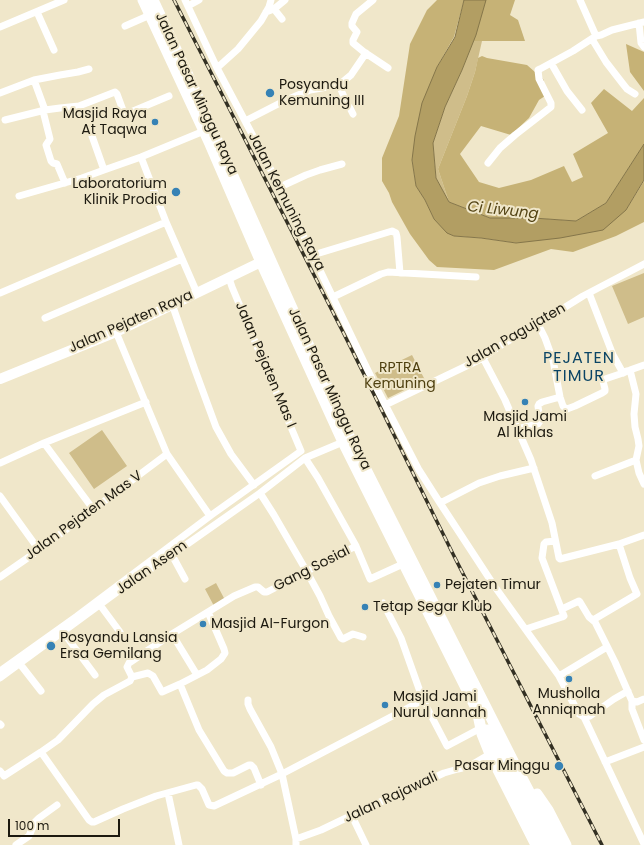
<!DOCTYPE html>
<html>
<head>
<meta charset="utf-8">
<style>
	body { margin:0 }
	#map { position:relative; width:644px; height:845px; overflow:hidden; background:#f0e7ca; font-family:Poppins,sans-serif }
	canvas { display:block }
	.scale { position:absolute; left:8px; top:819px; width:112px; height:18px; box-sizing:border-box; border:2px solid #1c190f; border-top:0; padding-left:5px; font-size:12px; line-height:14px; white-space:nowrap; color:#1c190f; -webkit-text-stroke:3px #f0e7ca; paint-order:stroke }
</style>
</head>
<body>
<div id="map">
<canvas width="644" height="845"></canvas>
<div class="scale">100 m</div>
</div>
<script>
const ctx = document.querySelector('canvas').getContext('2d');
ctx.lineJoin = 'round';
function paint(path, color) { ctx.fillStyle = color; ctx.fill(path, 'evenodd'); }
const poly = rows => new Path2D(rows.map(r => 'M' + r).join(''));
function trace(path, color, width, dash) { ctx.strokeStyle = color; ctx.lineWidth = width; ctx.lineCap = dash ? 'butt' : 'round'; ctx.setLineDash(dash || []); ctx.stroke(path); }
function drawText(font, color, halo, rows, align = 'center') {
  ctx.font = font + ' Poppins,sans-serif'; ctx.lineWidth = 4; ctx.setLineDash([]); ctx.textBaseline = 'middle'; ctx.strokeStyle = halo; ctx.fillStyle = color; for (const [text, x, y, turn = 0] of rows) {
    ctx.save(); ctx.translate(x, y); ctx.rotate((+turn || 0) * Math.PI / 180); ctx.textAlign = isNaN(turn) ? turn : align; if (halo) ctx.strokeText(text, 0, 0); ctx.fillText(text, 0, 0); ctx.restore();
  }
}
const green = poly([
	[473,41,482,41,475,72,467,96,438,169,449,202,436,178,433,143,445,107,462,70],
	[644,273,644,317,628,324,612,286],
	[412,355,425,380,388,398,375,373],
	[102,430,127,466,94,489,69,453],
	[216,583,225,600,214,606,205,589]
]);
const forest = poly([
	[437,0,464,0,454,37,437,67,412,160,416,186,425,200,434,219,447,232,454,236,480,238,516,243,626,210,644,181,644,222,616,236,573,252,551,249,494,270,437,267,429,260,410,234,392,202,389,193,382,181,382,158,399,116,410,44,427,10],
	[485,0,515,0,510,15,518,20,525,41,473,41],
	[626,44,644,52,644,91,630,72],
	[482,56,487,58,527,65,544,80,541,90,545,96,539,100,529,118,511,135,481,126,460,154,479,182,499,188,531,180,564,166,572,182,583,177,573,154,608,133,591,103,604,89,632,111,644,98,644,144,606,203,576,221,533,218,490,218,449,202,438,169,467,96,475,72,478,58]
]);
const water = poly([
	[464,0,486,0,476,35,462,70,445,107,433,143,436,178,449,202,490,218,533,218,576,221,606,203,644,144,644,180,626,210,603,230,560,238,516,243,481,238,454,236,447,233,434,219,425,200,416,186,412,160,415,136,422,103,437,67,455,37,464,0]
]);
const street = poly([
	[185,0,217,68,280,187,374,383,419,470,440,503,495,587,559,676],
	[373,0,356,14,352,23,352,26,357,32,353,40,353,43,364,52,388,68],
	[580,0,596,36],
	[188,6,199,0],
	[274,9,282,19],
	[37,12,54,50],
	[266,12,274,9,285,0],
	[639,23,641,43,644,47],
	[125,26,150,15],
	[0,27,64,0],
	[592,39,606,62,623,84,627,89,635,94],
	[551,63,567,91,582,110],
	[217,68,238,49,261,21,269,7,271,0],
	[34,80,45,110,60,108,79,106,115,92,117,94,124,113,126,114,169,96],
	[339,85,347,104,350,108,353,114],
	[0,93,34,80,60,75,78,72,89,69],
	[43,111,50,139,46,145,51,161,53,163,57,164,65,183],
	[5,120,45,110],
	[245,121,284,101,310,90,339,85,351,75,366,53],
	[92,131,92,136,104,170],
	[141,157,166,222,197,293],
	[488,163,500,148,515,135,551,107,551,103,539,79,538,70,540,69,573,51,596,36,601,35,612,30,644,22],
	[280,187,306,175,320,170,342,164],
	[19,196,82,178,104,170,141,157,204,131],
	[313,255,392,231,396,233,397,237,400,273],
	[0,293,166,222],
	[589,293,613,355,623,373,627,371],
	[333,297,381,274,388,272,476,277],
	[172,304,195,370,216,427,231,454,254,485],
	[45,318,182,259],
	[538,324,545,338,553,360,560,397,563,406,565,408,567,409,575,406,602,393,605,391,605,389,603,381,605,379,623,373],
	[116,332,167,454,210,516],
	[483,358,505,400,531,460,552,523,559,558,560,559,619,544,644,535],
	[644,365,630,370,636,394,634,414,635,427,638,439,639,446,636,460,639,473,644,484],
	[385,405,483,358,503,344,538,324,583,296,644,264],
	[517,429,538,424,540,421,538,406,539,404,542,402,560,397],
	[44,443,93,509],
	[305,458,318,478,356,546],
	[0,463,44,443,146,402],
	[595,476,636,460],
	[260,493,274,515,307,572,320,596,329,616,341,638,343,639,353,634,363,637],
	[0,496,39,550],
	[440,503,479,483,500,476,534,468],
	[172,555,185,579],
	[0,577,39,550,167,454],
	[383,603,401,638,423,700,447,746,481,728],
	[100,605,120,632],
	[562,609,579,601,580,602,589,617,595,622,615,662,632,701,632,709,644,740],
	[593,620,637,594,630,578,619,544],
	[526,629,562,617,564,616,542,558,544,544,546,542,555,541],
	[63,632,95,675],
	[172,634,197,675],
	[607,647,559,676,579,714,584,717,590,716,614,699,628,691],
	[20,664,41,691],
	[0,671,77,616,210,516,301,451,232,287,229,278],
	[132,677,127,667,129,663,172,634,234,596,255,587,258,587,264,592,267,592,356,546,370,579,403,564],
	[0,678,124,587,186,545,260,493,305,458,343,442],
	[180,684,207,670,221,659,225,653,224,649,208,612],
	[248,700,248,704,250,709,271,747,282,774,296,839,296,845],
	[632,701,637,702,644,699],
	[584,717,644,844],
	[0,724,1,725],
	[41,752,89,820,92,822,94,822,123,809,156,796,196,785,198,785,202,789,209,805,214,806,282,774,423,700],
	[605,762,644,747],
	[0,771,4,776,41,752,58,740,93,704,104,695,130,681,132,677,148,673,153,676,162,692,180,684,199,730,224,771,227,773,233,773,249,765,251,765,254,768,261,785],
	[168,793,179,845],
	[352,816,366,845],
	[296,839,321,830,367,808,444,773,458,769,462,768,473,764,490,754],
	[16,845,29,836,35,822,39,818,57,805]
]);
const secondary = poly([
	[0,379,116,332,261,262]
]);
const primary = poly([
	[143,0,210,144,261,262,343,442,477,710,482,734,490,754,536,845],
	[153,0,187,73,350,438,514,763,557,845],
	[487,730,547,845],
	[537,794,548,810,566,845]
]);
const rail = poly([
	[174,0,344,334,455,558,602,845]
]);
const markers = [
	[270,93,5,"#3682b5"],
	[155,122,4,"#3682b5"],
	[176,192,5,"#3682b5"],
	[525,402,4,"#3682b5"],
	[437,585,4,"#3682b5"],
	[365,607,4,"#3682b5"],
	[203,624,4,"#3682b5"],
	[51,646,5,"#3682b5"],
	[569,679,4,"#3682b5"],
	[385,705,4,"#3682b5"],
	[559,766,5,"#3682b5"]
];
const poiNames = [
	["Posyandu",279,85],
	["Kemuning III",279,101],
	["Masjid Raya",147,114,"right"],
	["At Taqwa",147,130,"right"],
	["Laboratorium",167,184,"right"],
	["Klinik Prodia",167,200,"right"],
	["Masjid Jami",525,417,"center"],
	["Al Ikhlas",525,433,"center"],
	["Pejaten Timur",445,585],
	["Tetap Segar Klub",373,607],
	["Masjid AI-Furgon",211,624],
	["Posyandu Lansia",60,638],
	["Ersa Gemilang",60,654],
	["Musholla",569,694,"center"],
	["Anniqmah",569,710,"center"],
	["Masjid Jami",393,697],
	["Nurul Jannah",393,713],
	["Pasar Minggu",550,766,"right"]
];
const streetNames = [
	["Jalan Pasar Minggu Raya",196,94,65],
	["Jalan Kemuning Raya",286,202,63],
	["Jalan Pejaten Raya",131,322,-24],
	["Jalan Pagujaten",515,336,-30],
	["Jalan Pejaten Mas I",265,365,67],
	["Jalan Pasar Minggu Raya",329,389,65],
	["Jalan Pejaten Mas V",84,516,-36],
	["Jalan Asem",152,568,-35],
	["Gang Sosial",312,569,-27],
	["Jalan Rajawali",391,798,-25]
];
const parkNames = [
	["RPTRA",400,368],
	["Kemuning",400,384]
];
const waterNames = [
	["Ci Liwung",503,211,6]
];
const quarterNames = [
	["PEJATEN",579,359],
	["TIMUR",579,377]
];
paint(green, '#cfbd8a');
paint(forest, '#c6b276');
paint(water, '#b29e63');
trace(water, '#85764a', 1);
trace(street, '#fff', 7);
trace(secondary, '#fff', 10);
trace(primary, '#fff', 11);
trace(rail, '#333023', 3.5);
trace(rail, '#f0e7ca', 2, [6]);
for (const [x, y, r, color] of markers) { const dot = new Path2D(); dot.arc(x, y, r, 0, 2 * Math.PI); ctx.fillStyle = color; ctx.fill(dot); trace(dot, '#f0e7ca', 1.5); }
drawText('14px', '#1c190f', '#f0e7ca', poiNames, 'left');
drawText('14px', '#1c190f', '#f0e7ca', streetNames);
drawText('14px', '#4f4010', '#f0e7ca', parkNames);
drawText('italic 15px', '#534415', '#f0e7ca', waterNames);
ctx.letterSpacing = '1px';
drawText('16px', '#0a4465', '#f0e7ca', quarterNames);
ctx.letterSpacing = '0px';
</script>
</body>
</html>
